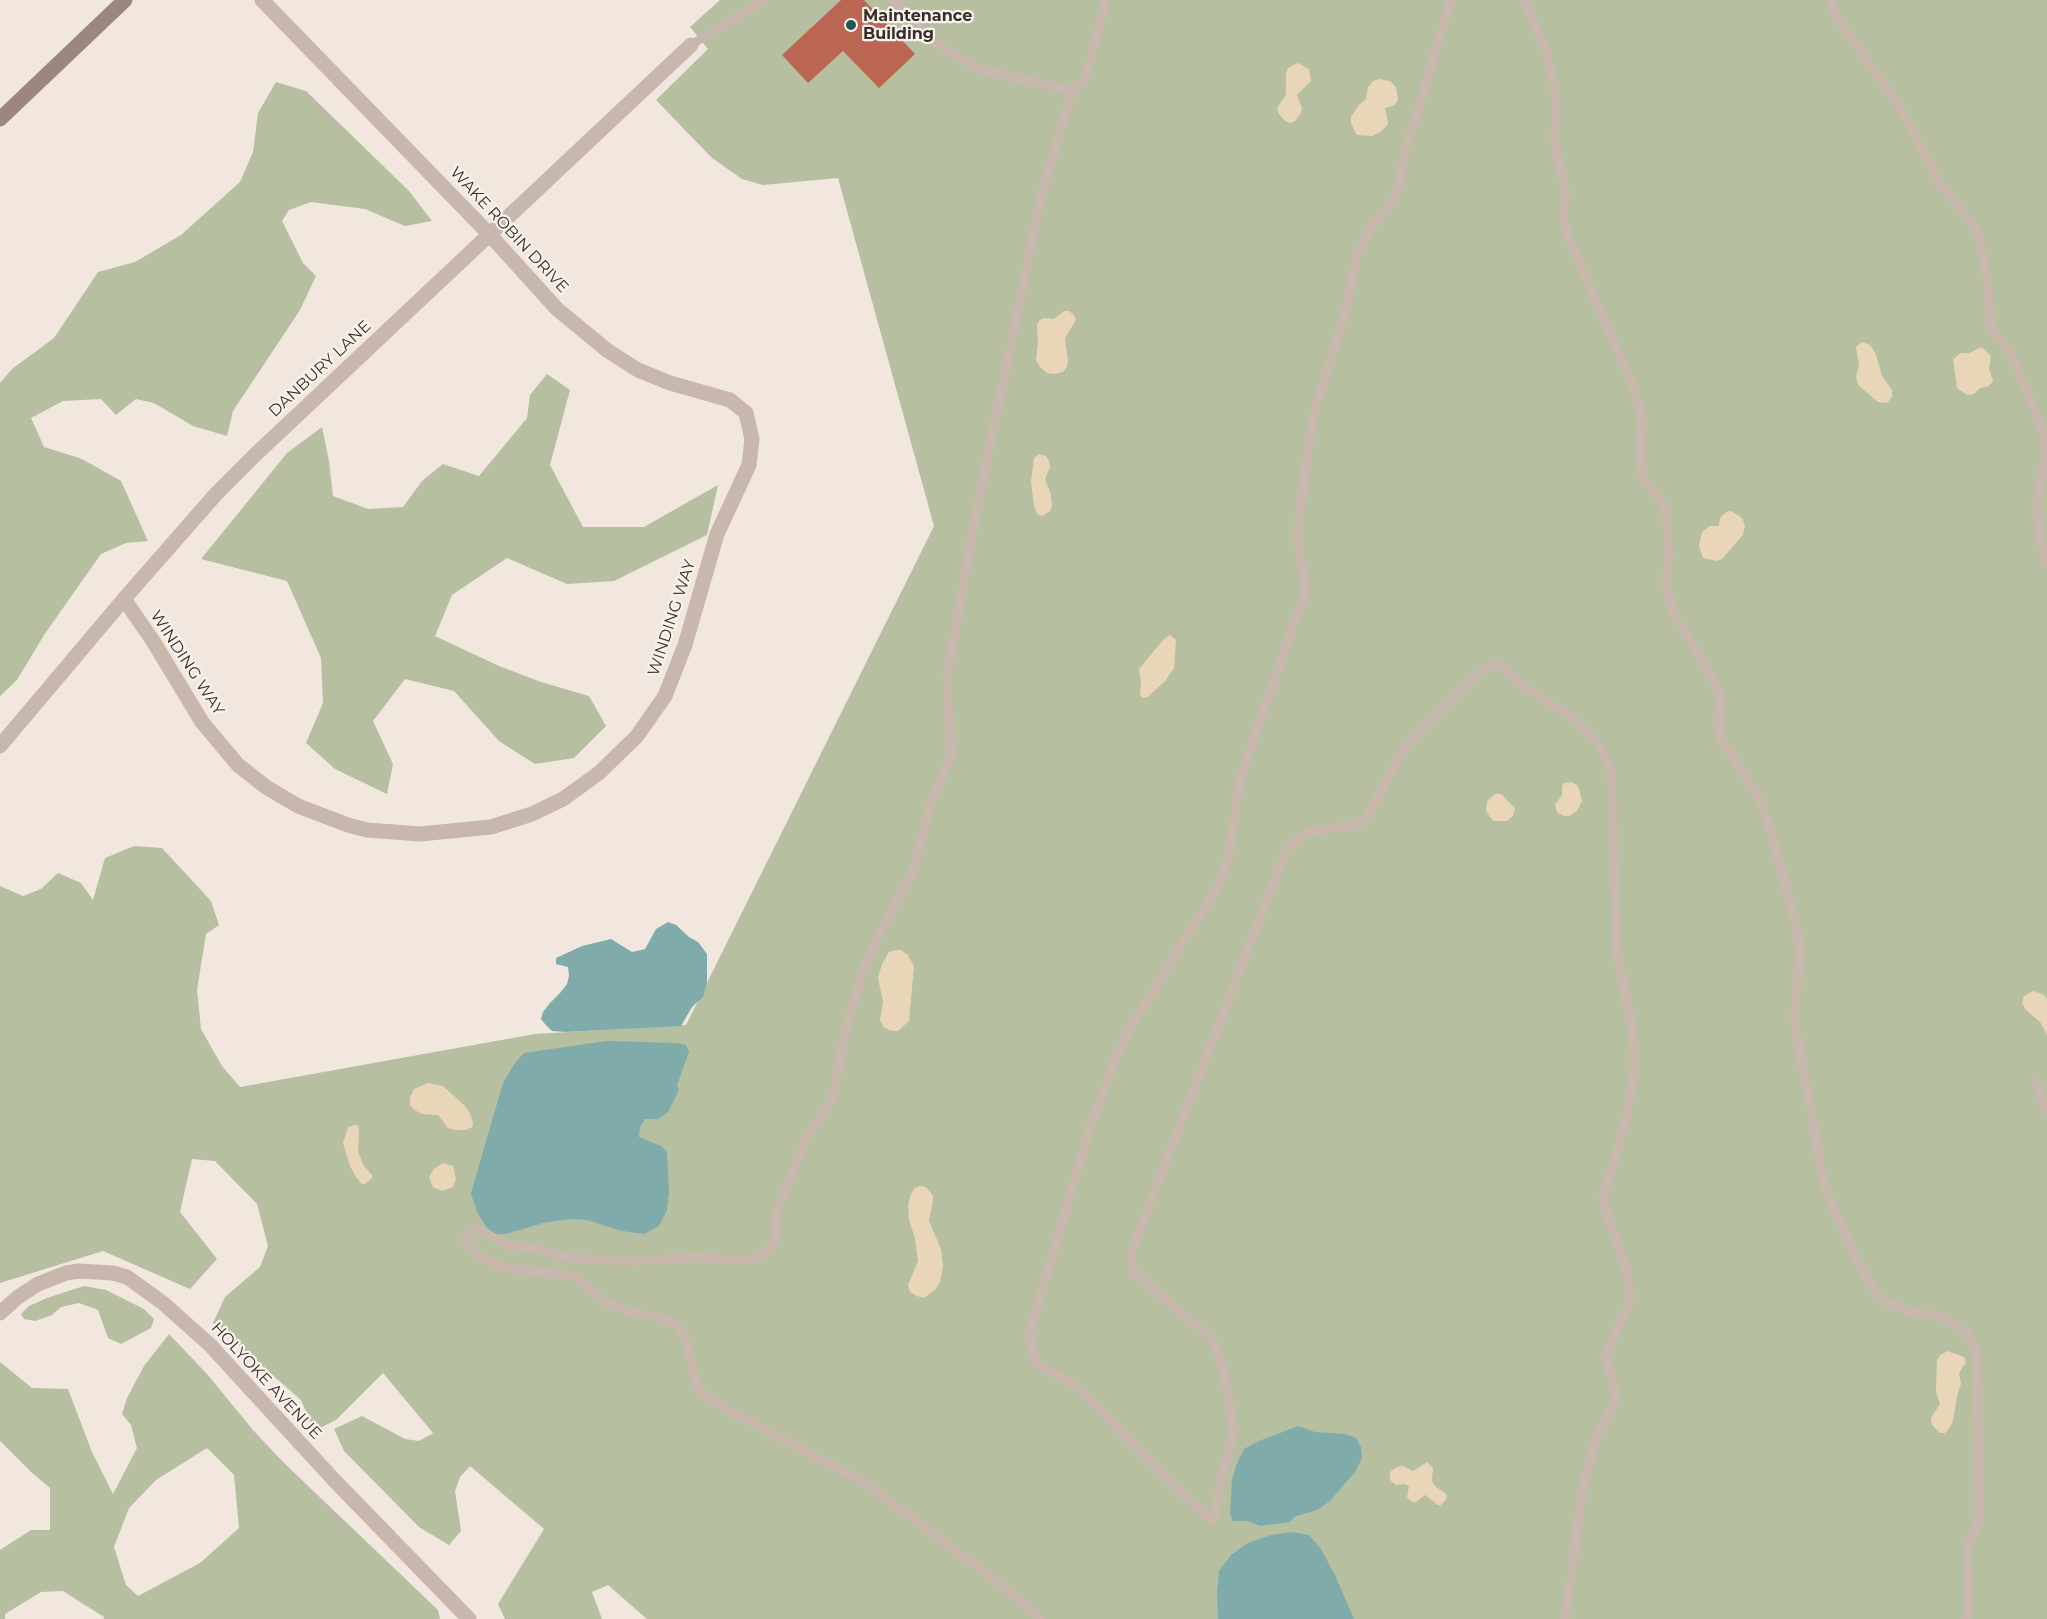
<!DOCTYPE html>
<html>
<head>
<meta charset="utf-8">
<style>
	body { margin:0 }
	canvas { display:block; background:#f1e7df }
</style>
</head>
<body>
<canvas width="2047" height="1619"></canvas>
<script>
const ctx = document.querySelector('canvas').getContext('2d');
ctx.lineJoin = 'round';
function paint(path, color) { ctx.fillStyle = color; ctx.fill(path, 'evenodd'); }
const poly = rows => new Path2D(rows.map(r => 'M' + r).join(''));
function trace(path, color, width, dash) { ctx.strokeStyle = color; ctx.lineWidth = width; ctx.lineCap = dash ? 'butt' : 'round'; ctx.setLineDash(dash || []); ctx.stroke(path); }
function drawText(font, color, halo, rows, align = 'center') {
  ctx.font = font + ' Montserrat,sans-serif'; ctx.lineWidth = 4.5; ctx.setLineDash([]); ctx.textBaseline = 'middle'; ctx.strokeStyle = halo; ctx.fillStyle = color; for (const [text, x, y, turn = 0] of rows) {
    ctx.save(); ctx.translate(x, y); ctx.rotate((+turn || 0) * Math.PI / 180); ctx.textAlign = isNaN(turn) ? turn : align; if (halo) ctx.strokeText(text, 0, 0); ctx.fillText(text, 0, 0); ctx.restore();
  }
}
const green = poly([
	[720,0,2047,0,2047,1619,647,1619,608,1585,592,1592,602,1619,505,1619,498,1604,544,1529,470,1466,460,1477,455,1491,461,1531,449,1545,419,1527,344,1451,334,1429,362,1416,405,1439,419,1441,433,1433,383,1373,336,1420,322,1427,313,1428,301,1400,213,1323,225,1297,260,1267,268,1246,257,1204,215,1161,192,1159,180,1212,217,1259,190,1289,103,1251,0,1283,0,886,23,896,41,889,58,873,81,883,93,900,105,858,134,846,162,848,211,901,219,925,206,934,197,990,201,1029,222,1066,240,1087,535,1034,686,1025,934,526,838,178,763,185,742,179,712,158,656,100,708,49,690,27],
	[276,82,306,91,409,191,432,221,405,226,365,209,311,202,289,210,282,221,303,263,316,276,300,310,233,411,227,436,193,426,154,403,136,399,116,415,101,399,63,401,31,418,44,447,82,459,121,481,148,541,126,543,101,554,44,635,17,680,0,696,0,383,12,369,54,338,98,272,135,262,181,235,240,182,253,152,258,113],
	[547,374,570,390,550,465,583,527,644,527,718,485,707,535,614,581,567,584,507,558,452,595,435,636,499,666,541,682,589,696,606,726,574,758,535,764,499,741,454,691,405,679,373,721,393,764,387,794,335,769,306,743,323,703,321,658,287,581,201,559,287,453,322,427,329,461,333,496,368,509,403,507,422,481,443,464,479,476,527,418,530,395],
	[84,1286,106,1290,144,1309,154,1319,151,1328,121,1344,108,1338,98,1310,79,1303,61,1307,52,1315,35,1321,24,1319,21,1314,29,1306,47,1298],
	[169,1334,207,1374,253,1430,283,1462,438,1610,440,1619,104,1619,104,1617,63,1591,41,1592,5,1614,5,1619,0,1619,0,1550,31,1530,50,1530,50,1488,31,1472,0,1441,0,1362,32,1388,68,1389,92,1452,113,1494,137,1448,131,1425,122,1414,127,1398,144,1366],
	[207,1448,234,1475,239,1528,200,1563,138,1596,126,1585,114,1547,129,1508,156,1480]
]);
const sand = poly([
	[1298,63,1309,69,1311,81,1297,95,1302,108,1301,113,1295,121,1290,123,1285,121,1279,114,1277,108,1286,95,1286,73,1288,68],
	[1379,79,1390,81,1396,87,1398,100,1395,105,1385,108,1388,124,1382,131,1372,136,1357,135,1351,123,1351,117,1358,106,1366,99,1368,87,1373,81],
	[1064,311,1069,311,1074,315,1076,320,1065,338,1068,360,1067,367,1063,372,1054,374,1047,373,1040,367,1036,360,1038,342,1037,325,1040,320,1045,318,1054,319],
	[1862,342,1870,345,1876,354,1882,376,1892,390,1892,397,1887,403,1878,402,1858,385,1856,376,1859,365,1856,347],
	[1982,347,1991,356,1989,368,1993,381,1989,386,1980,388,1974,394,1967,395,1957,388,1953,359,1961,353,1969,353],
	[1039,454,1046,456,1049,461,1050,467,1045,479,1051,495,1052,506,1050,511,1042,516,1037,514,1034,506,1031,482,1034,458],
	[1731,511,1742,518,1745,525,1743,535,1722,559,1717,561,1703,558,1699,546,1702,532,1710,526,1719,526,1720,518,1726,512],
	[1170,635,1176,640,1174,668,1166,680,1148,697,1143,698,1140,695,1141,683,1139,669,1164,639],
	[1571,782,1577,785,1579,789,1582,801,1577,811,1569,816,1564,816,1557,812,1555,805,1562,795,1562,786,1564,783],
	[1495,794,1501,794,1515,808,1513,816,1507,821,1493,821,1486,811,1487,801],
	[895,950,901,950,908,955,914,966,909,1021,898,1031,893,1031,884,1028,880,1020,883,1002,878,978,882,964,889,952],
	[2033,991,2043,994,2047,999,2047,1035,2041,1023,2026,1010,2022,1003,2024,996],
	[428,1083,443,1086,464,1105,470,1113,473,1123,472,1127,467,1130,455,1130,448,1128,438,1115,423,1114,414,1110,410,1105,410,1097,414,1089],
	[355,1125,358,1126,359,1129,358,1152,364,1166,372,1175,372,1178,365,1184,362,1184,356,1177,350,1166,343,1143,348,1127],
	[443,1163,453,1166,456,1179,453,1187,442,1191,433,1187,429,1177,434,1169],
	[920,1186,926,1187,933,1196,933,1201,929,1221,941,1249,943,1266,940,1282,936,1289,924,1298,917,1296,910,1292,908,1285,918,1261,915,1238,909,1220,908,1205,911,1194,915,1188],
	[1948,1351,1964,1357,1966,1362,1959,1373,1961,1384,1957,1396,1953,1421,1949,1429,1945,1433,1940,1433,1932,1425,1931,1418,1940,1404,1936,1392,1937,1360,1940,1355],
	[1427,1462,1433,1468,1432,1481,1435,1486,1446,1494,1447,1498,1441,1505,1438,1505,1425,1495,1416,1502,1411,1501,1407,1497,1409,1486,1404,1484,1396,1485,1390,1480,1390,1472,1397,1467,1403,1466,1413,1471]
]);
const water = poly([
	[668,922,676,925,689,937,698,942,707,954,707,982,703,997,692,1007,681,1026,565,1032,552,1031,545,1024,541,1019,543,1012,550,1003,560,993,567,984,569,976,568,967,556,964,556,958,582,946,611,939,632,952,645,949,656,929],
	[606,1041,678,1043,686,1045,689,1052,677,1085,679,1090,668,1112,658,1119,645,1119,640,1127,639,1137,661,1146,667,1152,669,1191,667,1210,659,1226,644,1234,622,1231,587,1220,569,1219,543,1223,506,1234,496,1234,487,1228,477,1212,471,1193,503,1083,515,1063,524,1053],
	[1298,1426,1315,1432,1345,1434,1356,1438,1361,1447,1362,1458,1355,1472,1330,1501,1317,1510,1294,1517,1290,1522,1260,1526,1247,1521,1233,1521,1230,1514,1232,1480,1236,1466,1244,1449,1259,1441],
	[1292,1532,1309,1535,1321,1549,1335,1575,1354,1619,1218,1619,1217,1591,1219,1571,1231,1555,1248,1543,1271,1535]
]);
const building = poly([
	[841,0,864,0,915,54,879,88,843,51,808,83,782,55]
]);
const lane = poly([
	[894,0,933,41,978,69,1072,91,1085,79,1106,0],
	[1451,0,1404,155,1398,189,1388,207,1369,231,1357,254,1345,314,1313,415,1299,517,1298,546,1304,575,1305,597,1294,622,1240,780,1229,855,1217,888,1131,1026,1115,1060,1090,1128,1029,1334,1036,1364,1078,1387,1160,1471,1200,1510,1214,1520,1221,1480,1234,1430,1222,1363,1211,1336,1188,1319,1134,1272,1131,1252,1287,848,1308,832,1356,825,1366,818,1401,753,1422,728,1476,676,1494,664,1503,668,1526,688,1568,714,1597,742,1611,770,1617,953,1633,1032,1635,1068,1628,1109,1613,1167,1602,1199,1628,1276,1630,1300,1605,1356,1617,1397,1597,1436,1583,1486,1565,1619],
	[1524,0,1547,54,1555,88,1557,114,1554,140,1566,192,1563,214,1569,239,1635,391,1642,421,1640,448,1642,475,1666,508,1669,552,1666,583,1673,613,1713,678,1721,698,1718,721,1720,738,1759,798,1768,822,1796,924,1800,953,1794,1019,1825,1188,1861,1269,1880,1299,1910,1312,1940,1316,1968,1333,1977,1353,1979,1520,1967,1549,1969,1606,1966,1619],
	[1831,0,1836,17,1901,108,1939,182,1978,232,1988,286,1990,326,2011,354,2039,420,2045,442,2043,469,2037,505,2041,543,2047,564],
	[691,45,764,0],
	[2036,1081,2047,1112],
	[1041,1619,1008,1590,864,1482,724,1408,697,1387,686,1340,677,1324,655,1316,630,1312,605,1302,574,1276,504,1268,476,1254,464,1238,475,1228,510,1246,534,1248,569,1258,633,1261,696,1257,728,1260,754,1259,775,1243,777,1211,805,1140,833,1098,843,1042,862,972,880,932,913,871,931,802,951,756,947,676,975,519,1041,196,1072,91]
]);
const street = poly([
	[124,599,153,641,202,722,238,765,266,787,298,806,348,825,367,830,420,834,491,827,532,814,563,799,599,773,637,736,665,696,685,645,717,534,749,465,752,439,746,413,730,400,670,383,638,370,608,351,557,309,490,235,262,0],
	[0,746,124,599,216,494,255,455,691,45],
	[0,1313,18,1297,38,1284,66,1273,79,1271,113,1273,127,1277,163,1303,210,1345,334,1480,469,1619]
]);
const secondary = poly([
	[0,119,125,0]
]);
const markers = [
	[851,25,6,"#235455"]
];
const poiNames = [
	["Maintenance",863,16],
	["Building",863,34]
];
const streetNames = [
	["WAKE ROBIN DRIVE",509,230,47],
	["DANBURY LANE",320,369,-43],
	["WINDING WAY",672,618,-72],
	["WINDING WAY",187,663,57],
	["HOLYOKE AVENUE",266,1381,47]
];
paint(green, '#b6bfa0');
paint(sand, '#e9d6b9');
paint(water, '#80abab');
paint(building, '#bb6652');
trace(lane, '#c8b7ac', 9);
trace(street, '#c8b7ac', 15);
trace(secondary, '#9b877d', 15);
for (const [x, y, r, color] of markers) { const dot = new Path2D(); dot.arc(x, y, r, 0, 2 * Math.PI); ctx.fillStyle = color; ctx.fill(dot); trace(dot, '#f9f2eb', 2); }
drawText('bold 16px', '#372d2a', '#f9f2eb', poiNames, 'left');
drawText('16px', '#372d2a', '#f9f2eb', streetNames);
</script>
</body>
</html>
